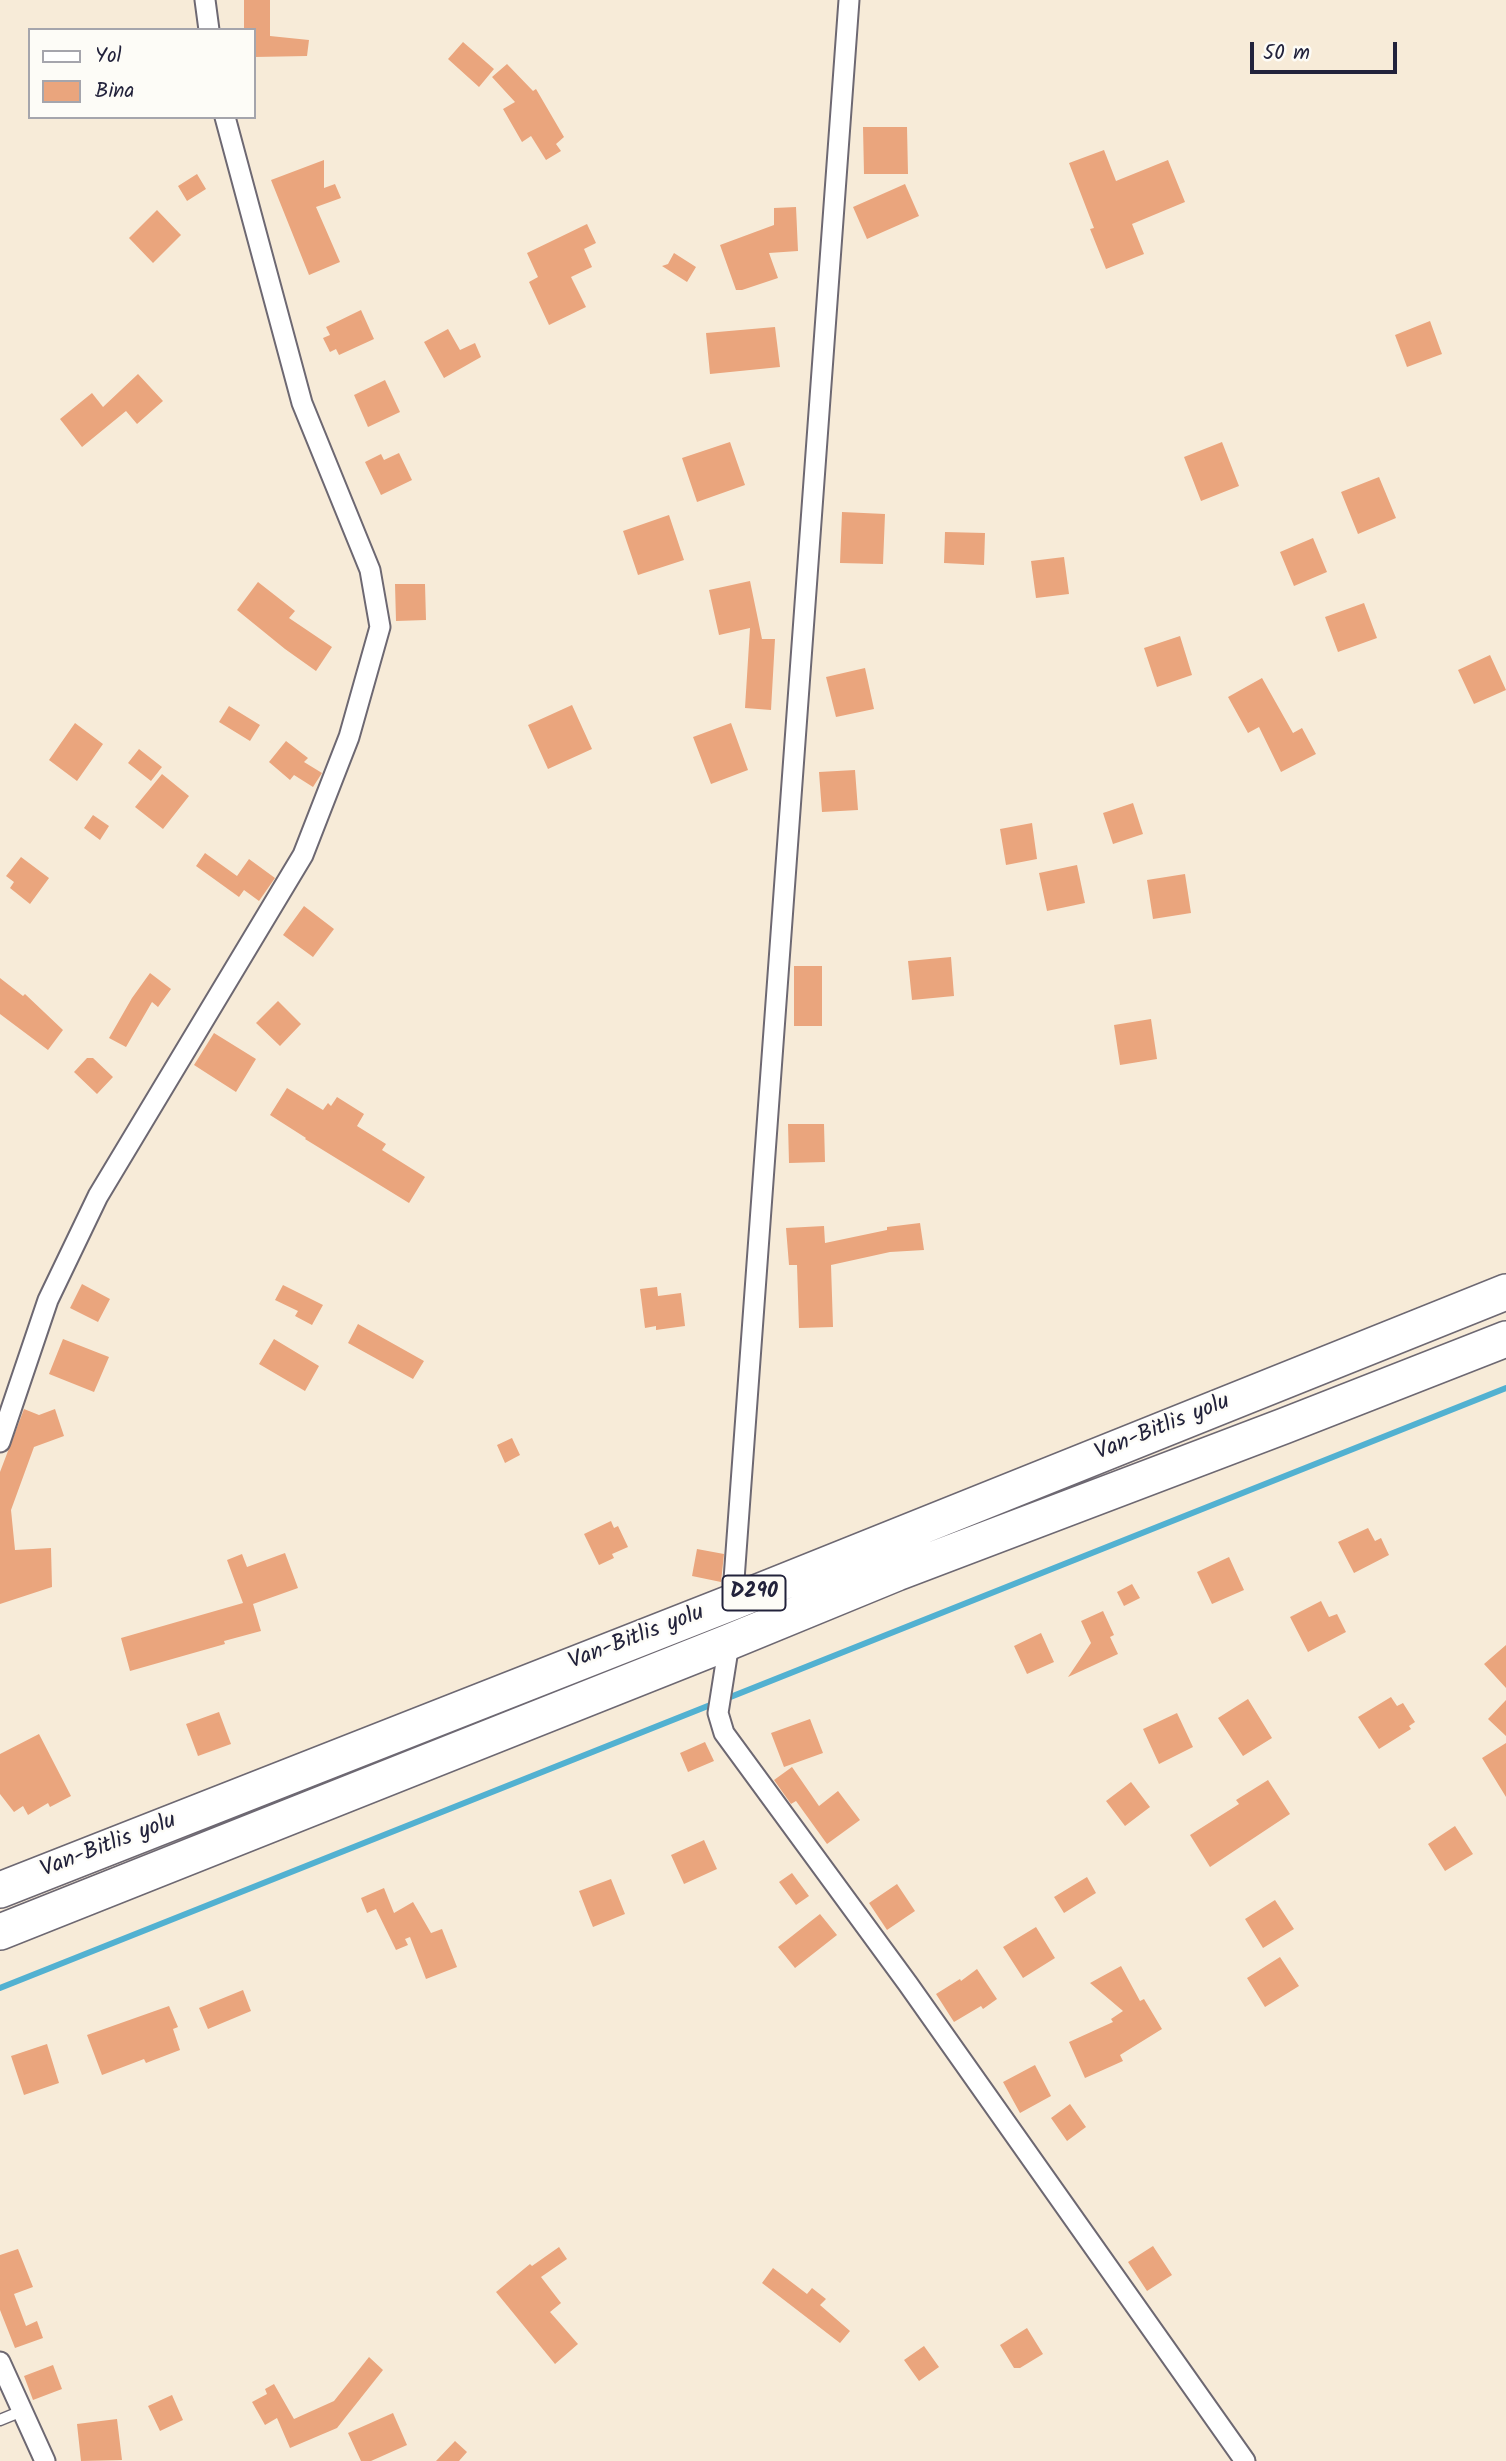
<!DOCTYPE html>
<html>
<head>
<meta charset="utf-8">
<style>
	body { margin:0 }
	#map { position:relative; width:1506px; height:2461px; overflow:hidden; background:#f7ebd8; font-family:Kalam,sans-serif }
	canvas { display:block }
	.legend { position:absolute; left:28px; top:28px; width:228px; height:91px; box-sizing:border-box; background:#fdfcf7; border:2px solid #a5a5ac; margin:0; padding:9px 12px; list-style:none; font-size:21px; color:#22223b }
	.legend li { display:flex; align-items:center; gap:14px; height:35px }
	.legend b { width:35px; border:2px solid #a5a5ac }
	.scale { position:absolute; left:1250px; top:42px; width:147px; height:32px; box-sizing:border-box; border:4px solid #22223b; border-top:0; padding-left:9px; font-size:21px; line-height:24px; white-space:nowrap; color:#22223b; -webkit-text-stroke:5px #fdfcf7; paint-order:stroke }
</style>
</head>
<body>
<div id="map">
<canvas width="1506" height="2461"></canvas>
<ul class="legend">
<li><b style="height:9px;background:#fff"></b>Yol</li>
<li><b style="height:19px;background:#eaa57d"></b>Bina</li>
</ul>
<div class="scale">50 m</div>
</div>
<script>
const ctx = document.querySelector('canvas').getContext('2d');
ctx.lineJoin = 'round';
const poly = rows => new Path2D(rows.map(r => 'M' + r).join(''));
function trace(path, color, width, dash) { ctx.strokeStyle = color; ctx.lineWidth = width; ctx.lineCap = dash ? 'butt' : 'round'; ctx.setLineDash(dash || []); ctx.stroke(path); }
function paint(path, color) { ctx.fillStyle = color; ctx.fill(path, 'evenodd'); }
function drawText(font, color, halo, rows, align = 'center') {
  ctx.font = font + ' Kalam,sans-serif'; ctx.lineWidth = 5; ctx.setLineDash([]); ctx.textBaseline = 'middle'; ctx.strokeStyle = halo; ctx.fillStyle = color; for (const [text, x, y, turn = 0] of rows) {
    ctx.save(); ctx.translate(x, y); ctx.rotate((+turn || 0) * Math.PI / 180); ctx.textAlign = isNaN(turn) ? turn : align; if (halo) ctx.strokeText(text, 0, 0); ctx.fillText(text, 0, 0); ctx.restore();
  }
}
const stream = poly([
	[0,1988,1506,1388]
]);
const building = poly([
	[244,0,270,0,270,36,309,40,307,56,254,57,254,30,244,30],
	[463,42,494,69,479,87,448,59],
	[507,64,533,91,536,89,564,137,556,144,561,151,546,160,531,136,522,142,503,109,515,102,492,77],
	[863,127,907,127,908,174,864,174],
	[1104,150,1116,181,1168,160,1185,202,1132,224,1144,254,1106,269,1090,229,1094,228,1069,163],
	[324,160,324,188,335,184,341,198,316,207,340,262,309,275,271,180],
	[197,174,206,189,187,201,178,186],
	[905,184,919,216,867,239,853,207],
	[796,207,798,251,769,253,778,278,742,290,736,290,720,245,774,225,774,208],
	[157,210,181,235,153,263,129,238],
	[587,224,596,243,584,249,592,267,571,277,586,307,549,325,529,282,538,277,527,253],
	[674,253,696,267,687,282,662,266,668,264],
	[361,310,374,339,339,355,336,349,330,352,323,338,330,335,326,327],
	[1430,321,1442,354,1407,367,1395,335],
	[775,327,780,367,710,374,706,333],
	[448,329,460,350,475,343,481,357,444,378,424,342],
	[138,374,163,401,137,424,126,411,82,447,60,419,92,393,103,407],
	[385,380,400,412,368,427,354,395],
	[730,442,745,485,697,502,682,458],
	[1222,442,1239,486,1201,501,1184,457],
	[399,453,412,480,381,495,365,462,381,454,384,460],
	[1379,477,1396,518,1358,534,1341,492],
	[842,512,885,514,883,564,840,563],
	[669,515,684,560,638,575,623,531],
	[945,532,985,533,984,565,944,563],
	[1313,538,1327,572,1294,586,1280,552],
	[1064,557,1069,594,1036,598,1031,561],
	[750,581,762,639,775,639,771,710,745,708,750,628,719,635,709,590],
	[258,582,295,611,289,618,332,647,316,671,285,649,237,610],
	[395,584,425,584,426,620,396,621],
	[1364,603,1377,638,1338,652,1325,617],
	[1180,636,1192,675,1157,687,1144,648],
	[1490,655,1506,690,1474,704,1458,670],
	[865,668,874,709,836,717,826,677],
	[1262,678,1293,733,1302,728,1316,754,1281,772,1259,727,1248,733,1228,697],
	[572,705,592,749,548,769,528,725],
	[229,706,260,725,250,741,219,722],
	[75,723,103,744,77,781,49,760],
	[731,723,748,770,711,784,693,737],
	[286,741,308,758,304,762,322,773,313,787,294,775,290,780,269,762],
	[139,749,162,767,151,781,128,763],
	[855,770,858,810,822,812,819,772],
	[162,774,189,796,163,829,135,807],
	[1133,803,1143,834,1113,844,1103,813],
	[93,815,109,826,100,840,84,828],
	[1032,823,1037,859,1006,865,1000,829],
	[205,853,237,876,249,859,275,878,259,901,244,890,239,897,196,866],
	[21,857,49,878,30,904,10,888,14,882,6,876],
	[1077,865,1085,903,1047,911,1039,873],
	[1185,874,1191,913,1153,919,1147,880],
	[304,906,334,929,313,957,283,935],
	[951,957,954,996,912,1000,908,961],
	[794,966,822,966,822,1026,794,1026],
	[150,973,171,989,158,1007,152,1002,126,1047,109,1038,132,998],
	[0,978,23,996,25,994,63,1030,48,1050,0,1014],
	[278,1001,301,1024,280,1046,256,1023],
	[1151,1019,1157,1059,1120,1065,1114,1025],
	[214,1033,256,1059,236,1092,194,1065],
	[87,1058,93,1058,113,1077,97,1094,74,1072],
	[287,1088,323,1110,328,1103,331,1106,337,1097,364,1114,357,1126,386,1144,382,1150,425,1177,409,1203,305,1139,306,1138,270,1115],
	[788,1124,824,1124,825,1162,789,1163],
	[920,1223,924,1250,890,1252,831,1265,833,1327,799,1328,797,1265,789,1265,786,1228,824,1226,825,1243,887,1230,887,1227],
	[82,1284,110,1299,98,1322,70,1308],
	[283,1285,323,1305,312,1325,295,1316,298,1311,275,1300],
	[657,1287,658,1296,681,1293,685,1326,656,1330,656,1326,645,1328,640,1289],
	[358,1324,424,1361,413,1379,348,1343],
	[63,1339,109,1357,94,1392,49,1374],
	[274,1339,319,1366,305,1391,259,1364],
	[24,1409,39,1415,55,1409,64,1436,34,1447,11,1510,15,1550,51,1548,52,1587,0,1604,0,1472],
	[512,1438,520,1455,505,1463,497,1445],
	[611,1521,614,1528,618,1526,628,1547,612,1554,614,1558,599,1565,584,1534],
	[1368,1528,1375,1541,1381,1538,1389,1555,1354,1573,1338,1542],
	[697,1549,724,1554,721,1582,692,1576],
	[285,1553,298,1588,253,1604,261,1631,224,1641,225,1644,130,1671,121,1638,243,1603,227,1560,242,1554,247,1567],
	[1229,1557,1244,1590,1212,1604,1197,1572],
	[1132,1584,1140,1598,1124,1606,1117,1592],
	[1321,1601,1329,1617,1337,1614,1346,1632,1308,1652,1290,1617],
	[1103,1611,1114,1635,1110,1637,1118,1654,1068,1677,1091,1643,1081,1621],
	[1041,1633,1054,1662,1027,1674,1014,1646],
	[1506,1645,1506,1688,1484,1664],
	[1391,1697,1397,1706,1403,1703,1415,1722,1409,1726,1411,1729,1379,1749,1358,1717],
	[1248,1699,1272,1738,1243,1756,1218,1718],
	[1506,1700,1506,1736,1488,1719],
	[219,1712,231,1744,198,1756,186,1724],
	[1177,1713,1193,1747,1159,1764,1143,1729],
	[810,1719,823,1753,784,1767,771,1733],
	[39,1734,71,1796,50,1807,48,1803,28,1815,23,1806,14,1812,0,1794,0,1754],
	[705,1742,714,1761,688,1772,680,1753],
	[1506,1743,1506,1797,1482,1758],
	[792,1767,819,1806,838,1791,860,1820,827,1844,796,1801,791,1804,774,1780],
	[1268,1780,1290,1814,1210,1867,1190,1835,1239,1804,1236,1800],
	[1131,1782,1150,1807,1125,1826,1106,1801],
	[1455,1826,1473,1854,1445,1871,1428,1844],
	[704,1840,717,1869,684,1884,671,1855],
	[792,1873,809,1896,796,1905,779,1882],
	[1087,1877,1096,1893,1064,1913,1054,1897],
	[611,1879,625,1914,593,1927,579,1891],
	[897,1884,915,1911,887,1930,869,1903],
	[384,1888,394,1913,413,1902,431,1933,442,1929,457,1967,426,1979,410,1937,405,1939,408,1945,396,1950,376,1909,367,1913,361,1898],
	[1275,1900,1294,1929,1263,1948,1245,1919],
	[820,1914,837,1935,795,1968,778,1947],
	[1036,1927,1055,1958,1023,1978,1003,1947],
	[1280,1957,1299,1986,1265,2007,1247,1978],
	[1121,1966,1140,2001,1144,1999,1162,2029,1120,2055,1123,2061,1085,2078,1069,2042,1113,2022,1111,2019,1123,2011,1090,1983],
	[977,1969,997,1999,983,2009,981,2006,954,2022,936,1994,960,1979,961,1981],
	[243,1990,251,2011,208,2029,199,2008],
	[169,2006,178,2027,173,2029,180,2050,146,2063,144,2059,102,2075,87,2035],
	[47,2044,59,2083,24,2095,11,2056],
	[1035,2065,1051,2096,1020,2113,1003,2082],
	[1070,2104,1086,2127,1067,2141,1051,2118],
	[1153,2246,1172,2275,1147,2291,1128,2262],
	[559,2247,567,2259,541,2277,561,2303,550,2312,578,2344,555,2364,496,2292,530,2264,532,2266],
	[18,2249,33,2287,14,2294,26,2326,37,2321,43,2338,15,2348,0,2310,0,2255],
	[773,2268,807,2294,812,2288,826,2299,820,2305,850,2331,840,2343,762,2283],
	[1027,2328,1043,2354,1020,2368,1014,2368,1000,2345],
	[924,2346,939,2367,919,2381,904,2360],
	[369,2357,383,2370,337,2428,290,2448,277,2418,265,2425,252,2402,267,2394,265,2389,274,2384,294,2419,334,2401],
	[53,2365,62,2389,33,2400,24,2376],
	[172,2395,183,2420,160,2431,148,2406],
	[393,2413,407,2445,371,2461,361,2461,348,2433],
	[117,2419,122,2460,81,2461,77,2424],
	[455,2441,467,2452,459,2461,436,2461]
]);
const lane = poly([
	[0,2420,22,2411]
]);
const street = poly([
	[205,0,209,30],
	[0,1442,48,1300,98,1196,303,855,349,737,380,627,370,570,302,403,225,117],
	[732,1607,849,0],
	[730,1637,718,1713,724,1733,908,1984,1245,2461],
	[0,2362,45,2461]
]);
const highway = poly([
	[0,1890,733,1602,1506,1292],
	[0,1932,729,1642,897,1573,1284,1426,1506,1339]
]);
const shields = [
	[754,1593,63]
];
const shieldNames = [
	["D290",754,1593]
];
const streetNames = [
	["Van-Bitlis yolu",1163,1429,-22],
	["Van-Bitlis yolu",637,1639,-21],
	["Van-Bitlis yolu",109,1847,-21]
];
trace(stream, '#52b1d1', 6);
paint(building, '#eaa57d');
trace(lane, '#6d6872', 13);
trace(street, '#6d6872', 23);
trace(highway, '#6d6872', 38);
trace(lane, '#fff', 10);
trace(street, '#fff', 19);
trace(highway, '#fff', 35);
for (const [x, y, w] of shields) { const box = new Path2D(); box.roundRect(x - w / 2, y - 17.5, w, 35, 5); ctx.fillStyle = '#fdfcf7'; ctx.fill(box); trace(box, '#22223b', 2); }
drawText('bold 21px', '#22223b', null, shieldNames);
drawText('23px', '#22223b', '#fdfcf7', streetNames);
</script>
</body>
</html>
